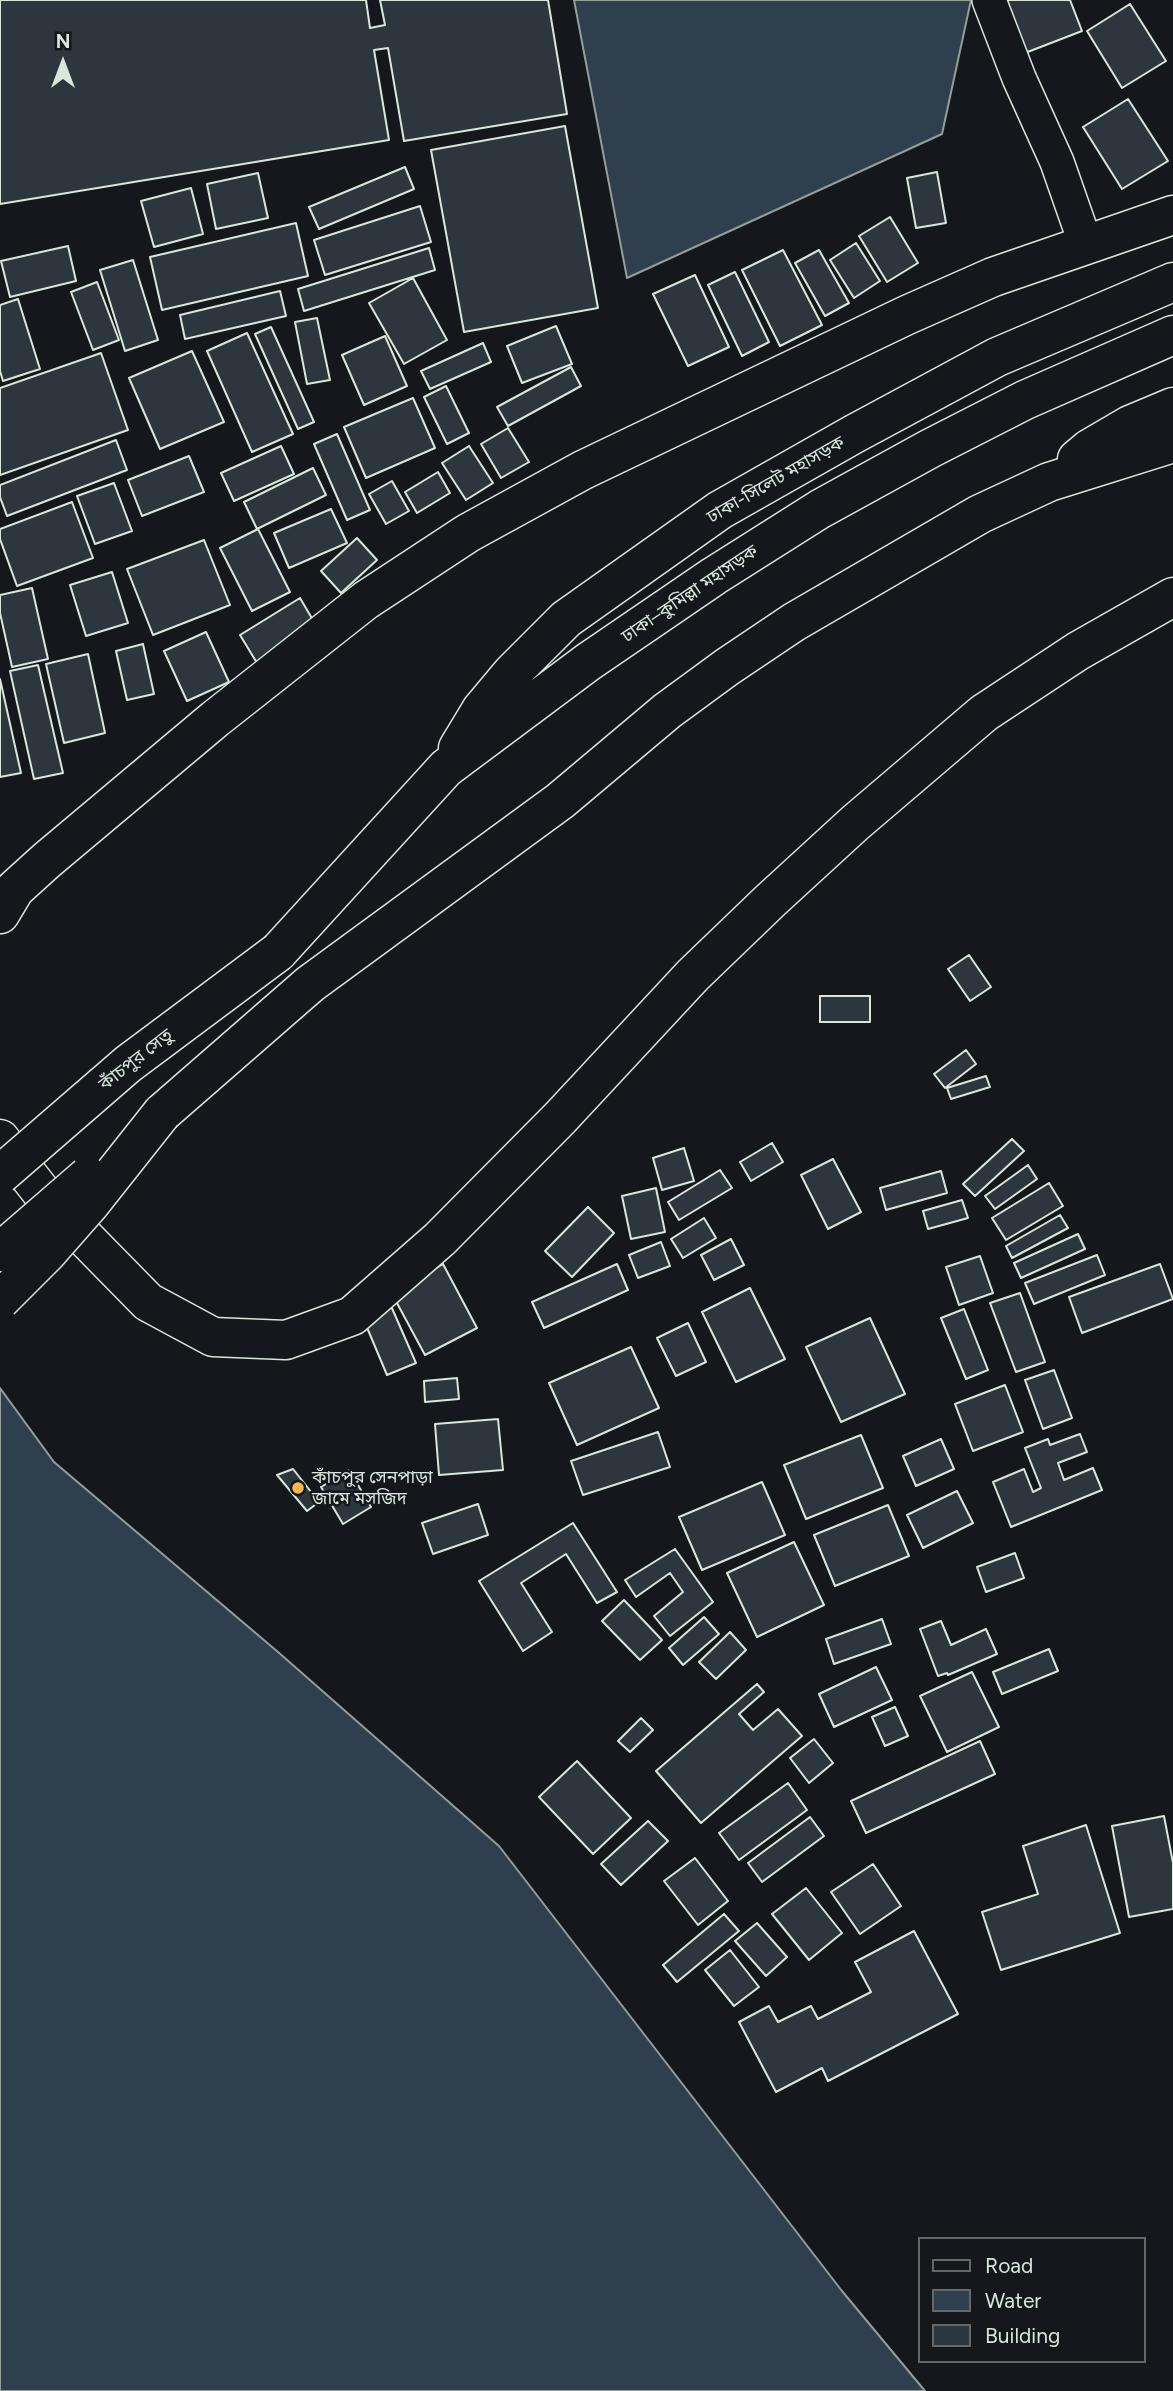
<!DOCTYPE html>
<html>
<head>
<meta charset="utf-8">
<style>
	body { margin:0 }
	#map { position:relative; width:1173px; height:2391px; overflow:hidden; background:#14181c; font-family:Figtree,sans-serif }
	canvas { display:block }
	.legend { position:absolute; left:918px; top:2237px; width:228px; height:126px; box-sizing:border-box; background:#14181c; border:2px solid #626a69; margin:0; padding:9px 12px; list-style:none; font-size:21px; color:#d8e6dc }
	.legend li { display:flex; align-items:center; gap:14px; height:35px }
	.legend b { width:35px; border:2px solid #626a69 }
	.north { position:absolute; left:28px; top:28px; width:70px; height:70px; -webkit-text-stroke:5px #14181c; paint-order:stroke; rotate:0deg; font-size:19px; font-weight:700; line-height:28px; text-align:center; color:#d8e6dc }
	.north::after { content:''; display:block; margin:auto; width:24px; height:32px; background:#d8e6dc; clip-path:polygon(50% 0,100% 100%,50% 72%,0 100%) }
</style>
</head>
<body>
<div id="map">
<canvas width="1173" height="2391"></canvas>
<ul class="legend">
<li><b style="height:9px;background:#14181c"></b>Road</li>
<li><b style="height:19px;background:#2f3f4d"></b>Water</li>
<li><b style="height:19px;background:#2c363c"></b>Building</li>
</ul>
<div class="north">N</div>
</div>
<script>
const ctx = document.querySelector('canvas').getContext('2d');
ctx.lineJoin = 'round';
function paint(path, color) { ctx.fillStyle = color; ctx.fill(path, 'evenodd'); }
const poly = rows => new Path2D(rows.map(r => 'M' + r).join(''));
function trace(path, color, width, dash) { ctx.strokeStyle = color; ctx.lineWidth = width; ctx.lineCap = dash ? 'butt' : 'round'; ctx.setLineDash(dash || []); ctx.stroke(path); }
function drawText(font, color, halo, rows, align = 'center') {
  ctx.font = font + ' Figtree,"Noto Sans Bengali",sans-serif'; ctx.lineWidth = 5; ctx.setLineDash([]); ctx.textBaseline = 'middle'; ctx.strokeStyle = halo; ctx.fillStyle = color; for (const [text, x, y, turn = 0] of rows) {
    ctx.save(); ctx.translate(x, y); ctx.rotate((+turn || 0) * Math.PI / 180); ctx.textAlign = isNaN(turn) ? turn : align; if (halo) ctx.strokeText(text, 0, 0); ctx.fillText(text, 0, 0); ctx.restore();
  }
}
const water = poly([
	[574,0,971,0,942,134,627,278,574,0],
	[0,1388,54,1462,278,1652,499,1846,842,2291,925,2391,0,2391,0,1388]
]);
const building = poly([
	[0,0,366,0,370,28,385,25,380,0,548,0,567,114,404,141,388,48,374,50,389,140,0,204,0,0],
	[1005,0,1070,0,1082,31,1025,53,1005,0],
	[1130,4,1166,61,1122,88,1087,31,1130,4],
	[1128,99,1168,161,1122,189,1083,127,1128,99],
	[565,126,598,308,464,332,431,150,565,126],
	[405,167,414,189,319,229,309,207,405,167],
	[937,172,946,223,916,228,907,178,937,172],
	[258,173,268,218,216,229,207,184,258,173],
	[191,188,203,234,154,247,141,201,191,188],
	[420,206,431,242,325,275,314,240,420,206],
	[890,217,918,263,887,282,859,236,890,217],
	[296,223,308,276,162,310,150,257,296,223],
	[856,243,880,281,854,298,830,260,856,243],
	[68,246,76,281,10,297,1,261,68,246],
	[429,248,435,270,304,311,298,289,429,248],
	[783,250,822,325,780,346,742,270,783,250],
	[819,250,849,303,825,316,795,263,819,250],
	[133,260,158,340,125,351,100,270,133,260],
	[735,272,769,342,742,356,708,285,735,272],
	[695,275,729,347,688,366,653,294,695,275],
	[413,278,447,340,404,364,369,303,413,278],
	[97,282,119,340,93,350,71,292,97,282],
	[280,291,286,316,185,339,180,315,280,291],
	[18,299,40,369,3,381,0,371,0,305,18,299],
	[317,318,330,380,307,384,295,322,317,318],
	[556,326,572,364,522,383,507,346,556,326],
	[271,327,314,422,298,429,255,334,271,327],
	[247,333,293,434,252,452,207,351,247,333],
	[385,336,407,386,364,405,342,355,385,336],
	[483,343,491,362,430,389,421,371,483,343],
	[192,351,224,422,160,449,129,378,192,351],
	[101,353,128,430,0,475,0,388,101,353],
	[571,367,581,386,508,426,497,407,571,367],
	[446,386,469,433,447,444,424,397,446,386],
	[413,398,435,448,366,478,344,427,413,398],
	[508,428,529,462,501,478,481,444,508,428],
	[337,434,370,510,347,520,314,444,337,434],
	[116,440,127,470,7,516,0,497,0,485,116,440],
	[281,446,294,474,234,501,221,473,281,446],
	[469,446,493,483,466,500,442,463,469,446],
	[189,456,204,492,142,516,128,480,189,456],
	[313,468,326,495,257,529,244,502,313,468],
	[438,472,450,493,417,513,405,492,438,472],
	[392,481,409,511,386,524,369,494,392,481],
	[114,483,132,531,95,544,77,496,114,483],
	[72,502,93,558,17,586,0,539,0,529,72,502],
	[331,509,347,543,289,568,274,533,331,509],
	[258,529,290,592,252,611,220,548,258,529],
	[357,538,377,560,341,593,321,571,357,538],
	[204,540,230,605,153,635,127,569,204,540],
	[112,572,128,623,86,636,70,585,112,572],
	[32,588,48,659,12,667,0,613,0,595,32,588],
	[300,598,317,627,257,663,240,635,300,598],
	[206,632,229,682,187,701,164,651,206,632],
	[143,644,154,694,127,700,116,651,143,644],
	[88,654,105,733,64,743,46,664,88,654],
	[38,665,63,773,34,779,10,671,38,665],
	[0,679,21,773,0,777,0,679],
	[969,955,991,987,970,1001,948,969,969,955],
	[820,996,870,996,870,1022,820,1022,820,996],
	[966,1050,976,1064,945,1088,934,1074,966,1050],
	[986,1076,990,1087,951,1099,947,1088,986,1076],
	[1012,1139,1024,1151,975,1196,963,1184,1012,1139],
	[772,1143,783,1162,751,1181,740,1162,772,1143],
	[684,1148,694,1181,662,1190,653,1158,684,1148],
	[833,1159,861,1212,828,1229,801,1175,833,1159],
	[1028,1165,1037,1179,995,1209,985,1196,1028,1165],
	[720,1170,732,1188,679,1220,668,1202,720,1170],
	[941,1171,947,1193,886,1210,880,1188,941,1171],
	[1049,1183,1063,1206,1006,1240,992,1218,1049,1183],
	[656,1188,665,1232,631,1239,622,1196,656,1188],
	[962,1200,968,1218,928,1229,923,1211,962,1200],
	[588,1207,614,1233,572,1277,545,1251,588,1207],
	[1060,1215,1068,1228,1012,1258,1006,1246,1060,1215],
	[704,1218,716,1238,683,1258,671,1239,704,1218],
	[1078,1234,1085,1249,1021,1278,1014,1263,1078,1234],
	[731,1239,744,1265,714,1280,701,1255,731,1239],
	[661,1242,670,1266,638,1278,629,1255,661,1242],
	[1097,1255,1105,1275,1034,1304,1025,1283,1097,1255],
	[980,1256,993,1293,959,1305,946,1267,980,1256],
	[443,1264,477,1328,425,1355,391,1292,443,1264],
	[617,1264,628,1290,544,1328,532,1302,617,1264],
	[1160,1264,1173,1299,1082,1333,1069,1297,1160,1264],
	[750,1288,785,1359,736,1382,702,1312,750,1288],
	[1020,1293,1045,1362,1016,1372,990,1303,1020,1293],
	[391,1306,416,1363,387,1375,363,1318,391,1306],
	[964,1309,988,1370,966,1379,941,1318,964,1309],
	[870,1318,905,1394,841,1422,806,1347,870,1318],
	[688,1323,706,1362,676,1376,657,1338,688,1323],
	[631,1347,659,1408,577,1445,549,1383,631,1347],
	[1054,1370,1072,1418,1043,1429,1025,1380,1054,1370],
	[457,1378,459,1399,425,1402,424,1381,457,1378],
	[1005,1385,1023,1432,973,1451,955,1404,1005,1385],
	[498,1419,503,1470,439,1475,435,1424,498,1419],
	[658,1432,670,1467,583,1495,571,1461,658,1432],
	[1080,1434,1087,1452,1058,1463,1064,1480,1093,1468,1102,1490,1011,1527,993,1482,1024,1469,1033,1492,1041,1488,1025,1448,1048,1439,1050,1445,1080,1434],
	[861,1435,883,1488,806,1519,784,1465,861,1435],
	[941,1439,954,1469,916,1486,903,1456,941,1439],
	[293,1469,319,1502,307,1511,277,1475,293,1469],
	[349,1470,371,1507,343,1524,321,1487,349,1470],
	[762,1482,785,1535,702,1570,679,1517,762,1482],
	[957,1491,973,1523,923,1548,907,1515,957,1491],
	[478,1504,488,1535,433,1554,422,1523,478,1504],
	[888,1505,909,1556,835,1586,814,1535,888,1505],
	[573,1523,617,1592,597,1603,566,1554,521,1583,552,1632,523,1651,479,1581,573,1523],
	[794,1542,824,1605,757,1637,727,1573,794,1542],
	[675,1549,713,1602,670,1636,654,1616,683,1592,670,1573,636,1597,625,1580,675,1549],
	[1015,1553,1024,1578,986,1592,977,1567,1015,1553],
	[624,1600,662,1640,640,1660,602,1621,624,1600],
	[704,1617,719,1634,683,1665,669,1648,704,1617],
	[882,1619,891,1644,834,1664,826,1639,882,1619],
	[941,1621,951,1645,986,1629,997,1654,948,1675,947,1673,938,1676,920,1629,941,1621],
	[730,1632,746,1650,716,1679,699,1662,730,1632],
	[1049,1649,1058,1671,1002,1694,993,1672,1049,1649],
	[876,1667,892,1700,834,1727,819,1694,876,1667],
	[972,1672,999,1727,947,1752,920,1696,972,1672],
	[757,1684,764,1692,739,1714,753,1730,778,1709,802,1736,701,1823,656,1771,757,1684],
	[895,1707,908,1736,885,1746,872,1717,895,1707],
	[641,1718,653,1730,630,1752,618,1741,641,1718],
	[814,1739,833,1763,809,1783,790,1758,814,1739],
	[980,1741,995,1774,866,1833,851,1801,980,1741],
	[577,1761,631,1818,593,1854,539,1797,577,1761],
	[788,1783,807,1810,739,1860,719,1833,788,1783],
	[1164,1816,1173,1863,1173,1909,1129,1917,1112,1826,1164,1816],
	[810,1817,824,1836,762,1882,748,1863,810,1817],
	[648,1821,668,1841,621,1885,601,1864,648,1821],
	[1086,1825,1120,1933,1001,1970,982,1912,1038,1894,1023,1846,1086,1825],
	[695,1858,728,1901,698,1925,664,1881,695,1858],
	[873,1864,901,1906,860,1934,831,1892,873,1864],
	[806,1888,842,1933,809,1960,772,1914,806,1888],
	[724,1914,739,1931,677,1982,663,1965,724,1914],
	[757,1923,787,1957,766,1976,735,1941,757,1923],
	[914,1931,958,2014,828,2081,822,2068,776,2092,739,2022,769,2006,778,2022,811,2006,818,2019,871,1992,855,1962,914,1931],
	[730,1950,759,1987,734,2006,705,1970,730,1950]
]);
const street = poly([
	[989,0,1019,78,1057,162,1086,245]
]);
const highway = poly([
	[1077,459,1089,449,1130,425,1173,407],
	[458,748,481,710,512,673,566,619,720,510,854,434,997,357,1173,282],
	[0,914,15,889,47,860,215,719,366,600,468,533,583,470,907,315,993,277,1173,215],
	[278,952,446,768,588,662,714,576,820,509,931,448,1025,400,1173,335],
	[162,1113,310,984,560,801,667,711,727,667,794,622,980,514,1049,482,1173,443],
	[0,1139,46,1198,148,1302,213,1337,286,1340,352,1316,440,1239,560,1118,693,975,771,900,855,823,984,713,1078,651,1173,597]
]);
const highwayBridge = poly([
	[0,1175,128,1064,278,952],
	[0,1252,88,1176],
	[0,1300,47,1253,90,1204,162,1113]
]);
const markers = [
	[298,1488,7,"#ffb74d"]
];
const streetNames = [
	["ঢাকা-সিলেট মহাসড়ক",776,480,-30],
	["ঢাকা–কুমিল্লা মহাসড়ক",690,594,-34],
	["কাঁচপুর সেতু",136,1060,-38]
];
const poiNames = [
	["কাঁচপুর সেনপাড়া",312,1478],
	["জামে মসজিদ",312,1499]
];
paint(water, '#2f3f4d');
trace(water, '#939e99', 2);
paint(building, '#2c363c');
trace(building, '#d8e6dc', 2);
trace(street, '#d8e6dc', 36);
trace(highway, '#d8e6dc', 41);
trace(street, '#14181c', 33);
trace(highway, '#14181c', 38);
trace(highwayBridge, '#d8e6dc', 41, []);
trace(highwayBridge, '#14181c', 38);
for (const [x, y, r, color] of markers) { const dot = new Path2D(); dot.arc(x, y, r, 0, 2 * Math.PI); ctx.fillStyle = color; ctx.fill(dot); trace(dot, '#14181c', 2.5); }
drawText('18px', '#d8e6dc', '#14181c', streetNames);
drawText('18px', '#d8e6dc', '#14181c', poiNames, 'left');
</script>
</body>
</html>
